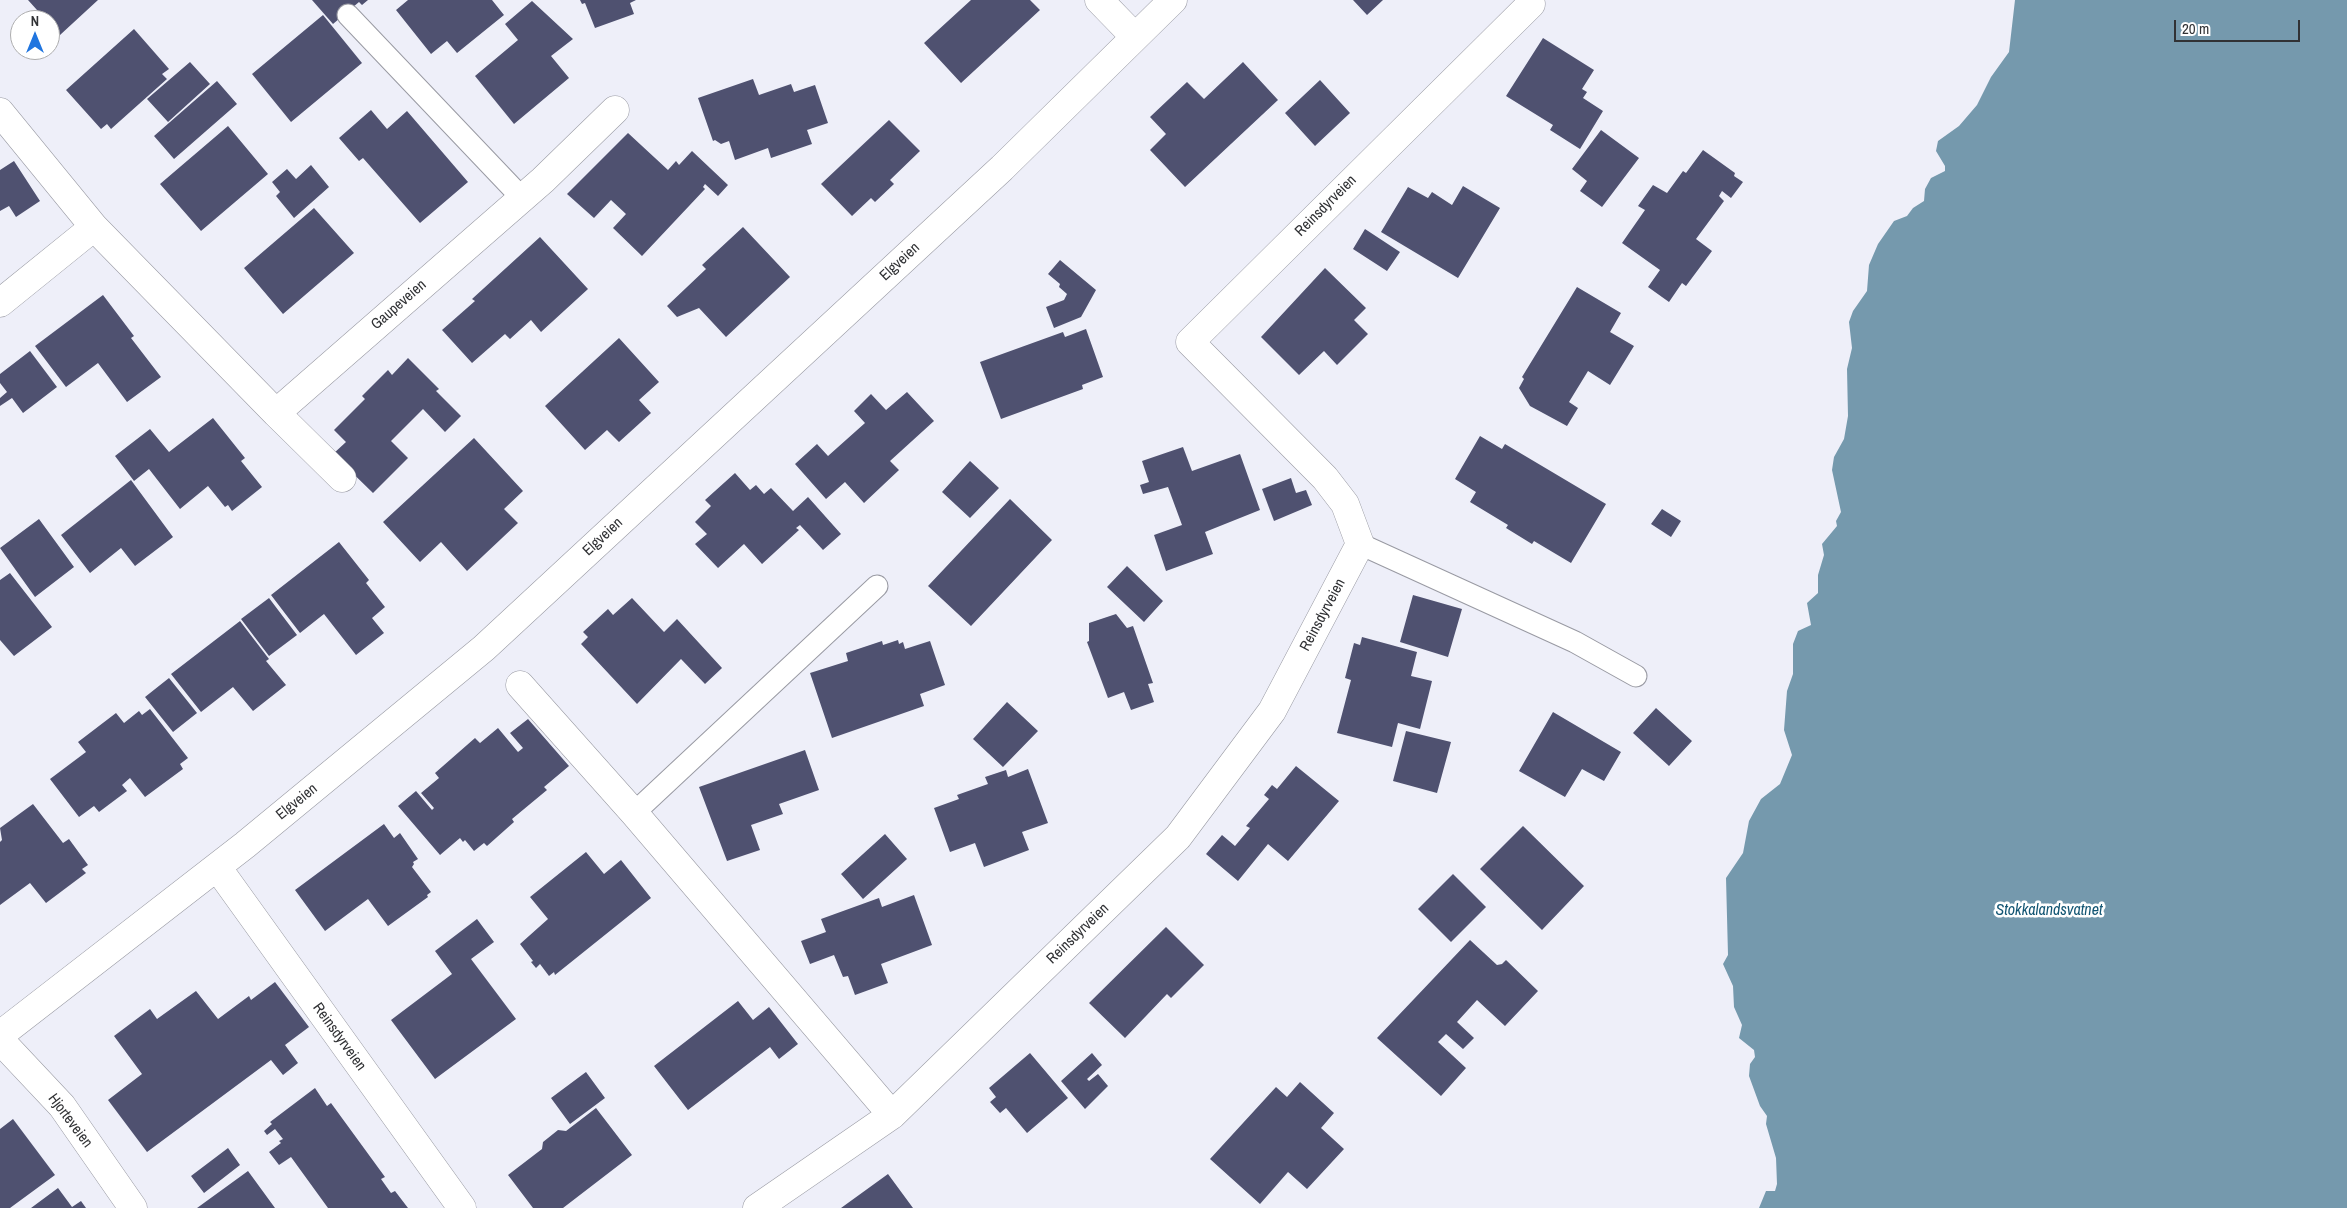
<!DOCTYPE html>
<html>
<head>
<meta charset="utf-8">
<style>
	body { margin:0 }
	#map { position:relative; width:2347px; height:1208px; overflow:hidden; background:#eeeff9; font-family:"Archivo Narrow",sans-serif }
	canvas { display:block }
	.north { position:absolute; left:10px; top:10px; width:50px; height:50px; box-sizing:border-box; background:#fff; border:1px solid #adadae; border-radius:50%; rotate:0deg; font-size:14px; font-weight:700; line-height:20px; text-align:center; color:#313235 }
	.north::after { content:''; display:block; margin:auto; width:18px; height:22px; background:#2075df; clip-path:polygon(50% 0,100% 100%,50% 72%,0 100%) }
	.scale { position:absolute; left:2174px; top:20px; width:126px; height:22px; box-sizing:border-box; border:2px solid #313235; border-top:0; padding-left:6px; font-size:15px; line-height:18px; white-space:nowrap; color:#313235; -webkit-text-stroke:4px #fff; paint-order:stroke }
</style>
</head>
<body>
<div id="map">
<canvas width="2347" height="1208"></canvas>
<div class="north">N</div>
<div class="scale">20 m</div>
</div>
<script>
const ctx = document.querySelector('canvas').getContext('2d');
ctx.lineJoin = 'round';
function paint(path, color) { ctx.fillStyle = color; ctx.fill(path, 'evenodd'); }
const poly = rows => new Path2D(rows.map(r => 'M' + r).join(''));
function trace(path, color, width, dash) { ctx.strokeStyle = color; ctx.lineWidth = width; ctx.lineCap = dash ? 'butt' : 'round'; ctx.setLineDash(dash || []); ctx.stroke(path); }
function drawText(font, color, halo, rows, align = 'center') {
  ctx.font = font + ' "Archivo Narrow",sans-serif'; ctx.lineWidth = 5; ctx.setLineDash([]); ctx.textBaseline = 'middle'; ctx.strokeStyle = halo; ctx.fillStyle = color; for (const [text, x, y, turn = 0] of rows) {
    ctx.save(); ctx.translate(x, y); ctx.rotate((+turn || 0) * Math.PI / 180); ctx.textAlign = isNaN(turn) ? turn : align; if (halo) ctx.strokeText(text, 0, 0); ctx.fillText(text, 0, 0); ctx.restore();
  }
}
const water = poly([
	[2015,0,2347,0,2347,1208,1759,1208,1766,1191,1775,1191,1777,1184,1776,1158,1766,1124,1767,1116,1760,1106,1749,1076,1750,1064,1755,1057,1754,1050,1739,1038,1742,1025,1734,1007,1733,986,1723,964,1728,955,1726,878,1743,853,1749,821,1761,799,1780,784,1792,755,1784,730,1787,691,1793,674,1793,644,1798,631,1811,625,1807,603,1818,593,1818,575,1824,555,1822,544,1837,526,1836,521,1841,512,1832,470,1834,457,1844,439,1848,416,1847,369,1852,348,1849,322,1853,311,1867,291,1869,265,1878,244,1894,221,1907,216,1913,208,1924,201,1925,189,1931,178,1945,171,1945,166,1936,151,1938,141,1959,126,1977,105,1991,77,2009,52]
]);
const building = poly([
	[28,0,98,0,60,35,50,24,50,20,46,20],
	[312,0,368,0,362,5,359,2,333,24],
	[408,0,492,0,504,15,457,53,447,41,431,54,396,10],
	[580,0,636,0,630,3,634,14,595,28,585,3,582,4],
	[971,0,1030,0,1040,10,961,83,924,43],
	[1353,0,1383,0,1367,15],
	[532,1,573,39,551,56,569,78,514,124,475,76,518,40,505,24],
	[323,15,362,63,291,122,252,74],
	[134,29,169,69,162,74,167,79,111,129,107,124,101,129,66,90],
	[1543,38,1594,70,1582,89,1587,92,1583,98,1603,111,1580,149,1550,130,1553,125,1506,96],
	[190,62,210,84,168,122,147,99],
	[1243,62,1278,100,1185,187,1150,150,1166,134,1150,117,1187,82,1204,99],
	[753,79,759,95,791,84,794,92,815,85,828,123,807,130,812,144,771,158,768,148,735,160,729,141,721,144,715,140,713,141,698,98],
	[1320,80,1350,113,1315,146,1285,113],
	[217,81,237,104,174,159,154,136],
	[371,110,387,129,407,111,468,182,420,223,363,158,359,161,339,138],
	[889,120,920,151,890,180,894,184,875,202,871,198,852,216,821,184],
	[228,126,268,174,201,231,160,184],
	[1601,130,1639,158,1602,207,1580,191,1587,181,1572,169],
	[628,133,668,170,676,161,679,165,692,151,728,185,718,196,705,184,703,187,705,189,642,256,613,228,626,214,611,200,594,218,567,194],
	[1703,150,1735,173,1734,176,1743,182,1731,198,1722,191,1719,196,1724,201,1696,239,1712,251,1686,286,1682,283,1669,302,1648,287,1660,270,1622,243,1645,210,1638,206,1653,185,1667,193,1683,171,1686,173],
	[14,161,40,201,16,217,9,206,0,211,0,170],
	[311,165,329,187,294,218,276,196,280,192,272,182,287,169,296,179],
	[1463,186,1500,208,1458,278,1381,232,1408,187,1428,198,1432,192,1452,205],
	[314,208,354,253,283,314,244,268],
	[743,227,790,277,726,337,699,308,677,317,667,306,706,269,702,265],
	[1365,229,1400,252,1387,271,1353,249],
	[540,237,588,289,541,332,531,320,510,339,505,334,472,363,442,330,475,301,472,299],
	[1060,260,1096,290,1081,317,1054,328,1046,307,1064,300,1067,294,1059,287,1060,284,1048,274],
	[1325,268,1366,308,1354,320,1368,334,1337,365,1324,351,1299,375,1261,337],
	[1577,287,1621,313,1610,332,1634,346,1610,385,1588,371,1569,402,1578,408,1567,426,1530,406,1519,388,1524,379,1522,377],
	[103,295,134,336,131,338,161,377,127,402,98,363,66,387,35,346],
	[1086,329,1103,377,1082,385,1083,389,1001,419,980,362,1063,332,1065,337],
	[619,338,659,382,639,400,651,413,619,442,607,430,585,450,545,406],
	[30,351,57,387,23,413,12,398,0,406,0,398,7,392,0,383,0,374],
	[408,358,439,389,436,391,461,416,445,432,423,409,391,441,408,458,373,493,333,454,346,442,334,430,365,399,362,396,388,370,392,375],
	[907,392,934,421,890,461,899,470,864,503,845,482,826,499,795,464,817,444,828,456,865,423,854,411,871,394,886,410],
	[213,418,245,458,241,461,262,487,232,511,228,505,225,507,208,486,180,509,149,469,134,481,115,456,150,429,169,452],
	[1480,436,1502,449,1505,444,1606,504,1571,563,1534,541,1532,544,1506,528,1508,525,1470,502,1476,492,1455,479],
	[474,438,523,491,504,509,518,523,467,571,441,542,420,562,383,522],
	[1183,447,1192,471,1240,454,1260,510,1205,532,1213,554,1166,571,1154,535,1182,525,1168,487,1143,494,1140,485,1149,482,1142,461],
	[970,461,999,488,970,518,942,492],
	[735,473,750,490,756,485,764,494,771,488,793,511,808,497,841,534,823,550,800,525,796,528,799,530,762,564,744,544,718,568,695,544,707,534,695,522,711,506,705,500],
	[1291,478,1296,493,1306,490,1312,505,1274,521,1262,489],
	[131,480,173,537,135,566,121,548,90,573,61,535],
	[1010,499,1052,540,971,626,928,586],
	[1662,509,1681,521,1671,537,1651,524],
	[39,519,74,567,35,597,0,548],
	[339,542,369,580,366,583,385,607,372,618,384,633,356,655,324,614,300,633,271,595],
	[1127,566,1163,601,1144,622,1107,587],
	[10,573,52,627,14,656,0,640,0,580],
	[1413,595,1462,609,1448,657,1400,642],
	[269,598,297,635,269,656,241,619],
	[632,598,664,632,677,619,722,668,705,684,681,659,637,704,581,644,588,637,583,632,608,609,613,615],
	[1116,614,1127,628,1133,626,1153,683,1148,684,1154,702,1131,710,1124,692,1108,698,1087,642,1089,641,1089,623],
	[240,621,269,659,266,661,286,685,253,711,233,687,201,712,171,674],
	[1362,637,1417,652,1411,676,1432,681,1420,729,1398,723,1392,747,1337,733,1351,680,1345,678,1354,643,1360,645],
	[898,640,899,644,903,642,905,649,930,641,945,685,920,694,924,706,832,738,810,673,848,661,846,653,882,641,883,645],
	[169,678,197,713,173,732,145,697],
	[1007,702,1038,731,1003,767,973,739],
	[1656,708,1692,741,1669,766,1633,733],
	[150,709,188,758,180,764,183,769,145,797,130,778,122,785,127,791,99,812,94,806,79,817,50,779,86,752,78,742,116,713,124,723,139,711,142,715],
	[1553,712,1621,752,1604,781,1582,769,1565,797,1519,771],
	[528,719,569,766,544,787,547,790,512,819,514,822,487,846,484,843,474,851,465,840,463,842,460,838,440,855,398,806,416,791,432,810,434,808,421,793,439,778,435,773,475,738,480,743,498,728,518,752,523,748,510,733],
	[1406,731,1451,742,1437,793,1393,781],
	[805,750,819,790,779,804,783,814,751,825,760,850,727,861,699,787],
	[1296,766,1339,801,1288,861,1268,844,1238,881,1206,854,1222,835,1235,846,1250,828,1246,826,1269,799,1264,795,1272,785,1277,789],
	[1028,769,1048,823,1022,832,1029,850,984,867,975,843,950,852,934,808,959,799,957,795,988,784,985,777,1006,770,1008,777],
	[33,804,63,843,69,839,88,865,82,869,86,873,46,903,30,883,0,905,0,842,2,840,0,828],
	[384,824,394,838,400,833,418,859,413,862,414,864,412,867,431,892,427,895,428,897,388,926,368,899,325,931,295,890],
	[1523,826,1584,886,1542,930,1480,869],
	[885,834,907,859,863,899,841,874],
	[586,852,604,874,621,860,651,898,555,975,554,972,549,976,540,964,536,968,531,962,533,961,520,944,548,919,530,897],
	[1453,874,1486,907,1451,942,1418,909],
	[914,895,932,945,881,964,888,983,855,995,848,976,843,977,834,955,810,964,801,941,826,932,821,919,879,898,882,907],
	[477,919,494,942,471,959,516,1019,435,1079,391,1020,452,974,435,951],
	[1166,927,1204,965,1171,998,1167,994,1125,1038,1089,1003],
	[1470,940,1497,965,1502,964,1506,960,1538,991,1505,1026,1477,1000,1457,1022,1474,1038,1463,1049,1446,1034,1438,1042,1466,1068,1441,1096,1377,1038],
	[275,982,309,1027,285,1045,298,1063,283,1075,271,1060,147,1152,108,1100,142,1074,114,1036,150,1009,157,1019,196,991,218,1019,249,996,251,1000],
	[738,1001,753,1020,769,1007,798,1044,779,1059,770,1047,688,1110,654,1066],
	[1030,1053,1068,1098,1027,1133,1006,1108,1000,1113,990,1102,996,1097,989,1088],
	[1092,1053,1102,1065,1087,1079,1089,1081,1098,1074,1108,1086,1085,1109,1061,1081],
	[586,1072,605,1098,570,1124,551,1098],
	[1300,1082,1334,1113,1321,1128,1344,1149,1307,1189,1288,1172,1260,1204,1210,1159,1276,1087,1287,1097],
	[315,1088,327,1106,331,1103,385,1177,381,1179,391,1193,395,1191,408,1208,328,1208,291,1157,279,1165,269,1152,281,1143,279,1141,283,1139,275,1129,267,1135,264,1131,272,1124,270,1122],
	[596,1108,632,1155,563,1208,533,1208,508,1175,542,1149,543,1142,558,1130,566,1131],
	[13,1119,55,1175,10,1208,0,1208,0,1129],
	[228,1148,240,1165,204,1193,191,1176],
	[248,1171,275,1208,197,1208],
	[888,1174,913,1208,841,1208],
	[58,1188,72,1207,81,1201,86,1208,31,1208]
]);
const service = poly([
	[348,15,522,198],
	[1360,544,1575,642,1636,676],
	[634,813,877,586]
]);
const minor = poly([
	[1099,0,1134,36],
	[0,112,94,227,276,413,543,180,615,110],
	[0,303,94,227],
	[276,413,342,478],
	[520,685,634,813,892,1115],
	[217,867,462,1208],
	[0,1035,245,845,484,648,1002,168,1173,0],
	[0,1040,62,1106,133,1208],
	[757,1208,892,1115,1178,837,1272,711,1360,544,1345,504,1325,478,1190,342,1531,4]
]);
const streetNames = [
	["Reinsdyrveien",1326,206,-45],
	["Elgveien",900,262,-43],
	["Gaupeveien",399,305,-41],
	["Elgveien",603,537,-43],
	["Reinsdyrveien",1323,615,-62],
	["Elgveien",297,802,-39],
	["Reinsdyrveien",1078,934,-44],
	["Reinsdyrveien",339,1037,54],
	["Hjorteveien",70,1121,53]
];
const waterNames = [
	["Stokkalandsvatnet",2049,911]
];
paint(water, '#7599ad');
paint(building, '#4f5170');
trace(service, '#999aa3', 23);
trace(minor, '#999aa3', 29);
trace(service, '#fff', 21);
trace(minor, '#fff', 28);
drawText('15px', '#313235', '#fff', streetNames);
drawText('italic 16px', '#125573', '#fff', waterNames);
</script>
</body>
</html>
